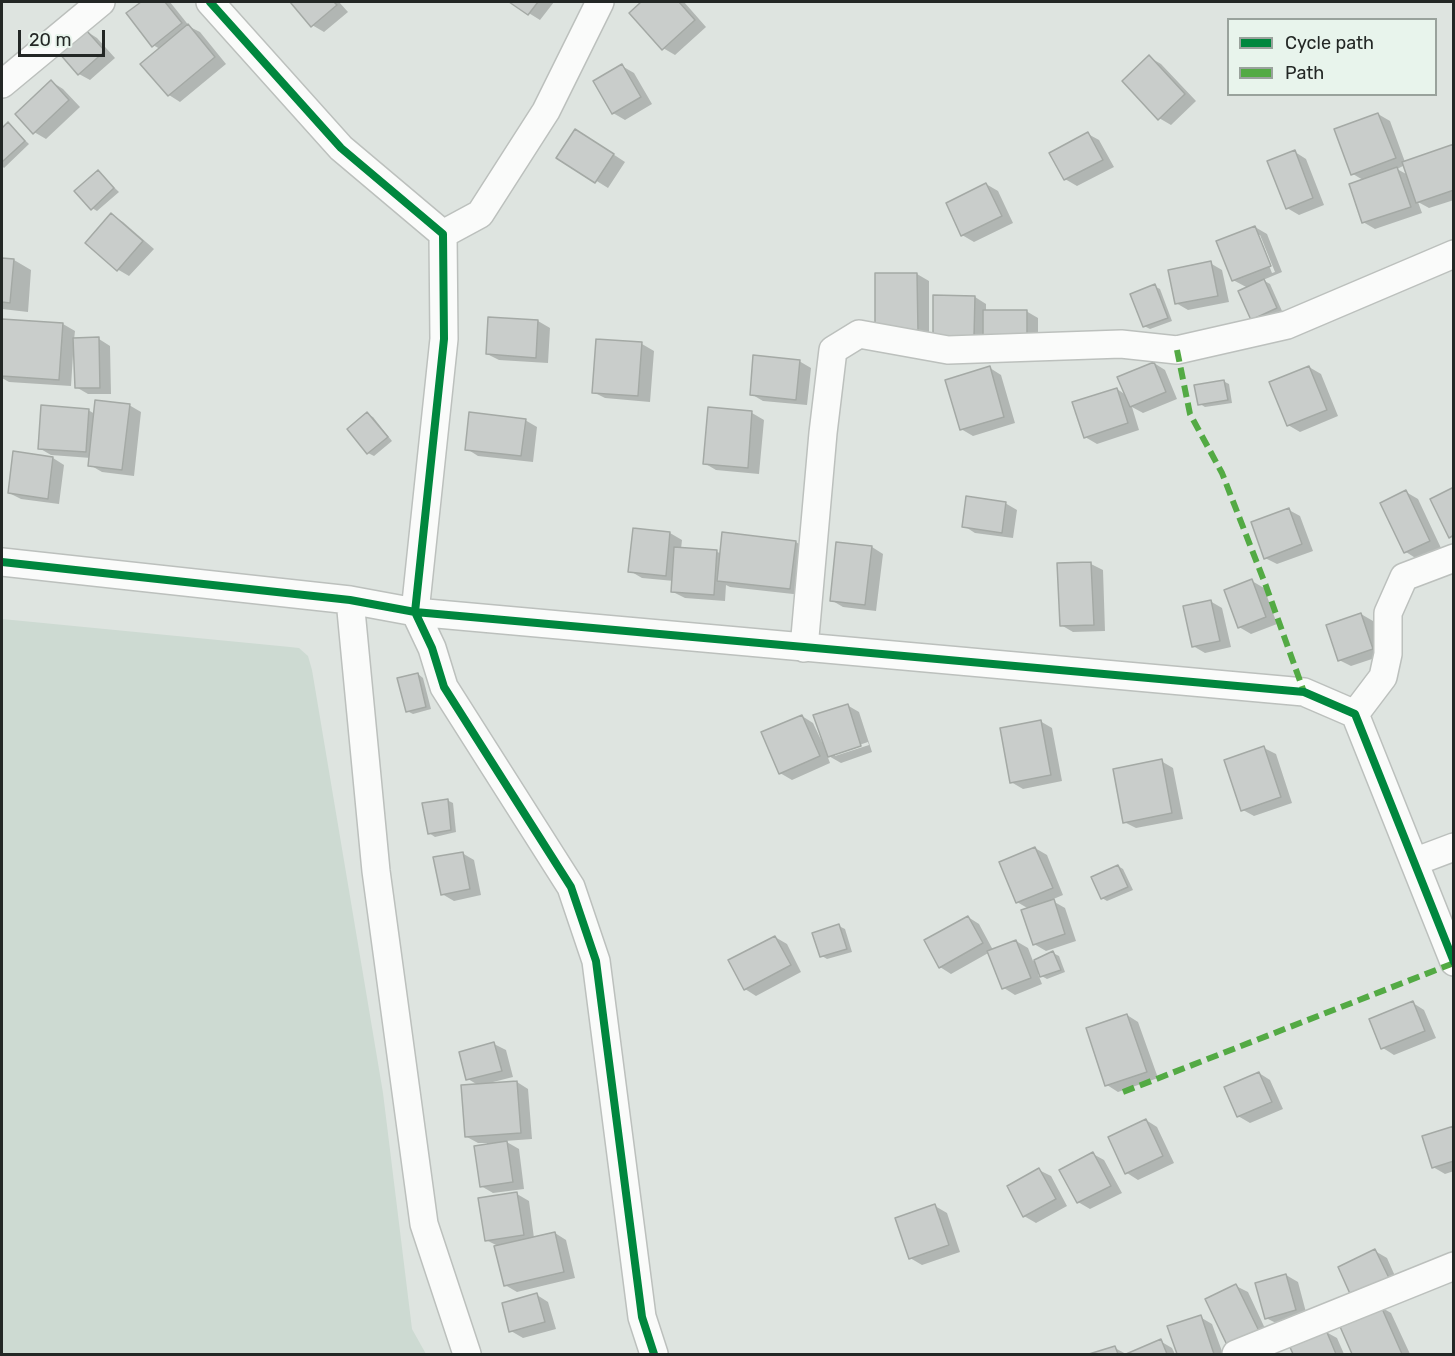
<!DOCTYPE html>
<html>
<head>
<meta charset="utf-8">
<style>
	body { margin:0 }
	#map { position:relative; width:1455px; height:1356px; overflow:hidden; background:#dee4e0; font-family:Rubik,sans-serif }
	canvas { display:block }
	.frame { position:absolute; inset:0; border:3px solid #232725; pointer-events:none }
	.legend { position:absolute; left:1227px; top:18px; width:210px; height:78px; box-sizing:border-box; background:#e8f4ec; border:2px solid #99a29c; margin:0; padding:8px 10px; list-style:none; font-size:18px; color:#232725 }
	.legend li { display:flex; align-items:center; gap:12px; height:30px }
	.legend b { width:30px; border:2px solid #99a29c }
	.scale { position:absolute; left:18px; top:30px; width:87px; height:27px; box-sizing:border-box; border:3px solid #232725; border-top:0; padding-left:8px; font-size:18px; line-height:21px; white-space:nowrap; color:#232725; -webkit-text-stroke:4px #e8f4ec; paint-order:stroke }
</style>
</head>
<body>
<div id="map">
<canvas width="1455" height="1356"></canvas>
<div class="frame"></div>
<ul class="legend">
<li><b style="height:8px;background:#00873e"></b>Cycle path</li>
<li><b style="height:8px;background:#53aa44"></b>Path</li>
</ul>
<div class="scale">20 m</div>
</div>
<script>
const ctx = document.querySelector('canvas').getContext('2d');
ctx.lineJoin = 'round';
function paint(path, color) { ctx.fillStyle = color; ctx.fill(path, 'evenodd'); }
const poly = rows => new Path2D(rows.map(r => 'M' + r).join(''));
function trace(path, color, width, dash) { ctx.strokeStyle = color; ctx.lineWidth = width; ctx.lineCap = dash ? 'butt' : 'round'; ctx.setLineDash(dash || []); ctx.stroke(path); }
const built = poly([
	[2,619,290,647,299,648,308,656,312,670,383,1093,412,1329,426,1354,2,1354]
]);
const shadow = poly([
	[143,2,170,2,190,27,200,32,226,64,180,102,169,95,160,49,153,45,128,13],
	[292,2,339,2,348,12,324,32,312,25],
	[511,2,554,2,540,20],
	[644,2,684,2,706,27,675,55,663,48,631,13],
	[86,31,97,38,115,58,90,80,79,74],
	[1149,57,1161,64,1196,101,1171,125,1159,118],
	[622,66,634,73,652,104,625,120,613,113],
	[52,82,63,89,80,107,46,139,34,132],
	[1378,114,1390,121,1405,162,1454,146,1454,200,1429,208,1418,202,1422,213,1375,229,1363,222,1363,180,1353,174],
	[1405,165,1408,175,1397,169],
	[8,124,29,144,4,168,2,166,2,130],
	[1088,134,1099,140,1114,167,1077,186,1065,179],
	[587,137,625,162,608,188,558,157],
	[1295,152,1306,159,1324,205,1299,215,1287,208],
	[98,172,119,192,97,211,92,208],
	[986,184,998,191,1013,223,974,242,962,235,948,203],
	[112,215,123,222,154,249,129,276,117,269],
	[1255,227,1267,234,1282,272,1263,280,1270,284,1282,311,1257,323,1252,319,1248,288,1233,280],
	[1257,235,1260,235,1275,272,1272,273],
	[2,259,14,260,31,270,28,312,2,309],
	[1210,263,1222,270,1229,302,1188,310,1176,303],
	[917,274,929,281,929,335,889,336],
	[1154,286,1160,289,1172,321,1150,329,1144,326],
	[975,297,986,304,986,311,1026,311,1038,318,1038,342,946,343],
	[2,320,63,324,75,331,74,340,99,339,110,346,111,394,88,394,76,387,75,355,73,355,71,386,9,382,2,378],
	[538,321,550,328,548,363,499,360,487,354],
	[642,344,654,351,650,402,605,398,593,392],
	[799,361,811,368,807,405,763,401,751,394],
	[1154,363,1165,370,1177,399,1143,413,1132,407,1139,430,1097,444,1085,437,1117,389,1126,395],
	[1309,367,1321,374,1338,416,1300,432,1288,425],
	[990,368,1001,375,1015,423,973,436,961,429],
	[1223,381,1229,384,1232,403,1205,407,1200,404],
	[129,405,141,412,134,476,102,472,90,465,91,458,51,455,39,448,88,410,95,414],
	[709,409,752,413,764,420,759,474,716,470,704,463],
	[367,414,373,417,392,441,374,456,368,453,349,429],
	[525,420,537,427,533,462,478,456,467,449],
	[53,458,64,465,59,504,21,499,9,493],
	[1406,492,1418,499,1441,548,1417,559,1406,552,1382,504],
	[1005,503,1017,510,1013,538,975,533,964,526],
	[1289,510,1300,516,1313,551,1277,564,1265,558],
	[634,530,670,533,682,540,681,549,716,551,721,554,796,542,807,549,802,595,730,587,726,585,725,601,685,598,673,592,674,581,642,578,630,571],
	[872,547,883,554,876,611,843,607,831,600],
	[1091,564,1103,570,1105,631,1073,632,1061,625],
	[1252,581,1264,588,1277,624,1251,634,1239,627],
	[1210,601,1222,608,1231,647,1205,653,1193,646],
	[1361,614,1373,621,1384,655,1351,666,1339,660],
	[418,674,423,678,431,709,413,714,407,711],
	[847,705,859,712,872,752,841,763,827,755,830,763,792,780,780,773,802,716,813,723,822,742],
	[868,742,869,745,835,756,835,753],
	[1040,721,1052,728,1062,781,1023,789,1011,782],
	[1264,748,1276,754,1292,803,1254,816,1243,810],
	[1161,761,1173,768,1183,819,1136,828,1124,822],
	[447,800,453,803,456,832,435,837,429,833],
	[1035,848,1047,855,1063,895,1051,900,1065,908,1076,941,1046,951,1034,944,1029,909,1017,902],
	[462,853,474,860,481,895,454,901,442,894],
	[1118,866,1123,869,1133,890,1107,901,1102,898],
	[968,917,979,924,993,950,1016,941,1028,948,1033,961,1053,953,1059,956,1065,972,1047,979,1038,974,1042,984,1015,995,1004,988,990,952,951,974,940,967],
	[839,926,845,929,852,952,827,959,822,956],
	[775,937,787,944,801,972,756,996,745,989],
	[1413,1003,1424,1010,1436,1038,1394,1055,1383,1048],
	[1127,1015,1138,1022,1158,1078,1118,1092,1107,1085],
	[494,1044,506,1050,513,1077,493,1082,493,1084,517,1082,528,1089,532,1139,505,1141,519,1149,524,1189,493,1193,481,1186,487,1143,478,1143,467,1137,478,1085,468,1079],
	[1259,1073,1270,1080,1283,1109,1250,1123,1238,1116],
	[1146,1120,1157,1127,1174,1163,1138,1180,1127,1173],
	[1454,1128,1454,1171,1445,1174,1433,1167],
	[1093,1154,1104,1160,1122,1193,1090,1209,1078,1202],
	[1039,1170,1051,1176,1067,1206,1036,1223,1024,1216],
	[517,1194,529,1201,534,1238,555,1233,566,1240,575,1278,517,1292,505,1285,496,1245,486,1240],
	[935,1206,947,1213,960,1252,922,1265,910,1258],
	[1375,1251,1387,1258,1399,1285,1352,1295],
	[1286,1275,1298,1282,1307,1316,1278,1324,1266,1318],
	[1236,1286,1248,1292,1269,1337,1240,1351],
	[537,1295,548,1302,556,1329,523,1338,511,1331],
	[1379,1306,1391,1313,1410,1354,1354,1354,1340,1323],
	[1200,1317,1212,1324,1223,1354,1179,1354,1169,1327],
	[1326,1332,1337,1338,1344,1354,1294,1354,1291,1346],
	[1160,1341,1172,1348,1175,1354,1129,1354],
	[1115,1348,1126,1354,1094,1354]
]);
const building = poly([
	[141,2,165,2,182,23,152,47,126,13,141,2],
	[290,2,334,2,337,5,311,27,290,2],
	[509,2,538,2,528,15,509,2],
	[641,2,679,2,695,20,662,50,629,13,641,2],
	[188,24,215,57,168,96,140,64,188,24],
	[86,30,105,51,78,75,59,53,86,30],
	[1149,55,1185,94,1158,120,1122,81,1149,55],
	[622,64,641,97,612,114,593,81,622,64],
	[51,80,69,100,33,134,15,114,51,80],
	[1378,113,1396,158,1351,175,1334,129,1378,113],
	[8,122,25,141,2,162,2,128,8,122],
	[575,129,614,154,595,183,556,158,575,129],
	[1088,132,1103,160,1064,180,1049,153,1088,132],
	[1454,144,1454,190,1416,203,1402,162,1454,144],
	[1295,150,1313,198,1286,209,1267,161,1295,150],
	[1397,167,1411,207,1362,223,1349,184,1397,167],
	[98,170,114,188,91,210,74,191,98,170],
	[986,183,1002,216,961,236,946,203,986,183],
	[111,213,143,241,117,271,85,243,111,213],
	[1255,226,1271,266,1232,281,1216,241,1255,226],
	[2,258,14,259,10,303,2,302,2,258],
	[1211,261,1218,296,1175,304,1168,270,1211,261],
	[875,273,917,273,918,330,875,330,875,273],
	[1264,279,1277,308,1251,320,1238,291,1264,279],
	[1155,284,1168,318,1143,327,1130,294,1155,284],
	[933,295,975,296,974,338,933,337,933,295],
	[983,310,1027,310,1027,336,983,336,983,310],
	[488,317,538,320,536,358,486,354,488,317],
	[2,319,63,323,59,380,2,376,2,319],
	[99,337,100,388,75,388,73,338,99,337],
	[596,339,642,342,638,396,592,393,596,339],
	[753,355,800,360,796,400,750,395,753,355],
	[1154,362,1166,392,1130,407,1117,377,1154,362],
	[990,366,1004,417,960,430,945,380,990,366],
	[1309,366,1327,410,1287,426,1269,382,1309,366],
	[1224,380,1228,400,1198,405,1194,385,1224,380],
	[1117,388,1128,423,1084,438,1072,402,1117,388],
	[95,400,130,404,122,470,88,466,95,400],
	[41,405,89,409,86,452,38,449,41,405],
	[708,407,752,411,748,468,703,464,708,407],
	[367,412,388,437,367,454,347,429,367,412],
	[469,412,526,419,521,456,465,450,469,412],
	[13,451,53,457,48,499,8,493,13,451],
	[1454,487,1454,535,1449,538,1430,499,1454,487],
	[1406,490,1430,541,1404,553,1380,503,1406,490],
	[966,496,1006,502,1002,533,962,527,966,496],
	[1289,508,1302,544,1264,559,1251,522,1289,508],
	[633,528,670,532,666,576,628,572,633,528],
	[722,532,796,541,790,589,717,581,722,532],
	[836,542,872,546,865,605,830,601,836,542],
	[674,547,717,550,714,595,671,592,674,547],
	[1091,562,1094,625,1060,626,1057,563,1091,562],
	[1252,579,1266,617,1238,628,1224,590,1252,579],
	[1211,600,1220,641,1192,647,1183,606,1211,600],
	[1361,613,1373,649,1338,661,1326,625,1361,613],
	[418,673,426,707,406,712,397,678,418,673],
	[848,704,861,746,828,757,813,715,848,704],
	[802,715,820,756,779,774,761,732,802,715],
	[1041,720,1051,775,1010,783,1000,728,1041,720],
	[1264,746,1281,797,1241,811,1224,760,1264,746],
	[1162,759,1172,813,1123,823,1113,769,1162,759],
	[448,799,451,830,428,834,422,803,448,799],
	[1035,847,1053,888,1016,903,999,862,1035,847],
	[463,852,470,889,441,895,433,857,463,852],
	[1118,865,1128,887,1101,899,1091,877,1118,865],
	[1054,899,1065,934,1033,945,1021,910,1054,899],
	[968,916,983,943,939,968,924,940,968,916],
	[839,924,847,949,820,957,812,933,839,924],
	[775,936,791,965,744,990,728,960,775,936],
	[1016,940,1031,978,1002,989,987,951,1016,940],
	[1053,951,1061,970,1040,977,1034,960,1053,951],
	[1413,1001,1425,1031,1381,1049,1369,1019,1413,1001],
	[1127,1014,1147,1072,1105,1086,1086,1028,1127,1014],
	[494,1042,502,1071,466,1080,459,1052,494,1042],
	[1259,1072,1272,1102,1237,1117,1224,1087,1259,1072],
	[517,1081,521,1133,465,1137,461,1085,517,1081],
	[1146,1119,1163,1156,1125,1174,1108,1137,1146,1119],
	[1454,1126,1454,1161,1432,1168,1422,1136,1454,1126],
	[507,1141,513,1182,480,1187,474,1146,507,1141],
	[1093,1152,1111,1186,1077,1203,1059,1170,1093,1152],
	[1039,1168,1056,1199,1023,1217,1007,1186,1039,1168],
	[517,1192,524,1235,485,1241,478,1198,517,1192],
	[935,1204,949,1245,909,1259,895,1218,935,1204],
	[555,1232,564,1272,504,1286,494,1246,555,1232],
	[1375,1249,1389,1278,1351,1296,1338,1267,1375,1249],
	[1286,1274,1296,1310,1265,1319,1255,1283,1286,1274],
	[1236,1284,1259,1331,1227,1345,1205,1299,1236,1284],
	[537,1293,545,1322,509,1332,502,1303,537,1293],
	[1380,1304,1402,1354,1352,1354,1338,1322,1380,1304],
	[1201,1315,1214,1354,1177,1354,1167,1326,1201,1315],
	[1326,1330,1336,1354,1293,1354,1289,1345,1326,1330],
	[1161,1339,1167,1354,1126,1354,1161,1339],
	[1115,1346,1118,1354,1089,1354,1115,1346]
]);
const minor = poly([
	[210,2,341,148,443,234,444,339,415,612,432,648,444,687,571,887,596,961,642,1317,654,1354],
	[2,84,101,2],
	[443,234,480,214,546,111,600,2],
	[2,562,350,600,415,612,1304,692,1355,714,1454,962],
	[350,600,376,871,424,1224,467,1354],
	[804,648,823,433,833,350,859,334,948,350,1121,344,1177,350,1287,325,1454,254],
	[1355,714,1383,677,1388,654,1388,613,1404,577,1454,558],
	[1414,862,1454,847],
	[1236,1354,1454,1266]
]);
const quiet = poly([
	[1177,350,1190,414,1222,473,1266,586,1304,692],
	[1123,1092,1454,963]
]);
const cycleway = poly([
	[210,2,341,148,443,234,444,339,415,612,432,648,444,687,571,887,596,961,642,1317,654,1354],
	[2,562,350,600,415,612,1304,692,1355,714,1454,962]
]);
paint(built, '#cddad2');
paint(shadow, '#0003');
paint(building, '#c9cdcb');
trace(building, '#a4a9a5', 1.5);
trace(minor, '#bcc0bd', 30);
trace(minor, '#fafbfa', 27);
trace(quiet, '#53aa44', 6, [12, 6]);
trace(cycleway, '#00873e', 8);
</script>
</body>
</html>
